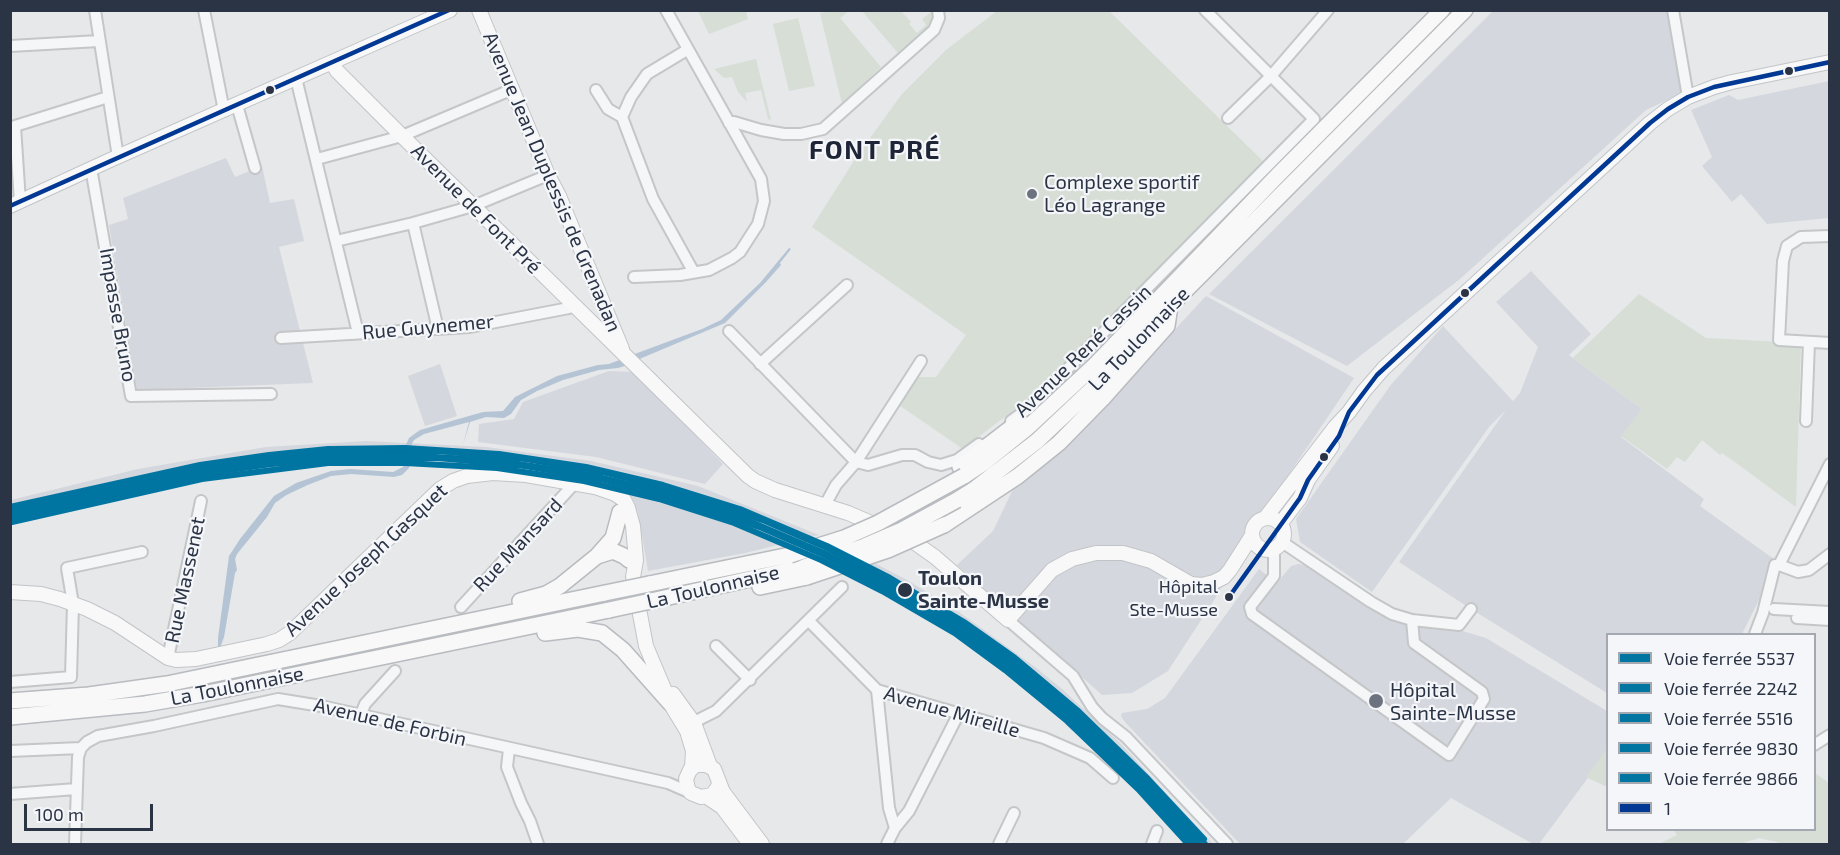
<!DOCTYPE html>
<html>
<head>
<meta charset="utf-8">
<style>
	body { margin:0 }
	#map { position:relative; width:1840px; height:855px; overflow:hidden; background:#e6e8ea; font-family:"Exo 2",sans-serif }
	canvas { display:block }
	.frame { position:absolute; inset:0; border:12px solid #2b3445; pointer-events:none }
	.legend { position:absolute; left:1606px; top:633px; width:210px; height:198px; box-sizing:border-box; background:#f4f6f9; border:2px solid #a4a8b1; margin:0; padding:8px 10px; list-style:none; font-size:18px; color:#2b3445 }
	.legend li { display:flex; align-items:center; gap:12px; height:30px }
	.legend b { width:30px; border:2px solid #a4a8b1 }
	.scale { position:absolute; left:24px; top:804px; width:129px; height:27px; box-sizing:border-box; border:3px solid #2b3445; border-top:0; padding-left:8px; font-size:18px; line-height:21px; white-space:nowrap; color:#2b3445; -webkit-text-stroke:4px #f4f6f9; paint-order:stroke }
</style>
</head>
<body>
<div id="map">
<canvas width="1840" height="855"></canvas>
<div class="frame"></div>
<ul class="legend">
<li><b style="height:8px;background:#0075a1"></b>Voie ferrée 5537</li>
<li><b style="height:8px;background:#0075a1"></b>Voie ferrée 2242</li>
<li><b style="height:8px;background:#0075a1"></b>Voie ferrée 5516</li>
<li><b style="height:8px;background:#0075a1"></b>Voie ferrée 9830</li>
<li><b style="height:8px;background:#0075a1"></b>Voie ferrée 9866</li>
<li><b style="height:8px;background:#003893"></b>1</li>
</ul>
<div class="scale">100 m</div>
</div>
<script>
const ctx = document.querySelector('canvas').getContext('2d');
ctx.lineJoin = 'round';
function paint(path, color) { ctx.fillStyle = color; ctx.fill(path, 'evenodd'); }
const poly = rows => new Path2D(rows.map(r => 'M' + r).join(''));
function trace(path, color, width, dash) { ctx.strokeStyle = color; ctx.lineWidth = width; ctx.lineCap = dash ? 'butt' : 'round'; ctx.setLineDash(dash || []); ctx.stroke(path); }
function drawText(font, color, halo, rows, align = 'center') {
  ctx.font = font + ' "Exo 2",sans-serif'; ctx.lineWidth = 4.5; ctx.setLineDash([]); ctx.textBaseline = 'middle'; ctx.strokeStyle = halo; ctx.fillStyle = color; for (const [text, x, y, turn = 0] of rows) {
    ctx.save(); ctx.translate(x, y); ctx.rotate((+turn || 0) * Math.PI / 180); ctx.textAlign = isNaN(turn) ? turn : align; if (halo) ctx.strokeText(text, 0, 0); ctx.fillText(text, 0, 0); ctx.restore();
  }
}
const built = poly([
	[1493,11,1667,11,1682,93,1646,110,1460,279,1347,366,1209,294],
	[1829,81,1829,218,1767,224,1741,194,1732,202,1702,166,1712,157,1691,110,1729,95,1738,100],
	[226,158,235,177,262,166,270,203,294,199,304,241,279,247,313,383,137,390,109,225,128,219,123,198],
	[1531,271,1591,334,1569,355,1642,409,1621,437,1704,499,1700,506,1778,562,1742,634,1608,634,1607,693,1471,609,1399,562,1506,410,1489,427,1372,592,1300,542,1296,519,1390,386,1443,326,1513,401,1520,393,1538,347,1496,302],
	[1206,296,1354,378,1277,492,1214,600,1168,671,1132,693,1102,695,957,565,993,531,1015,485,1114,395],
	[440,364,457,416,425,426,408,376],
	[609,371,634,372,723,464,705,484,596,457,478,442,479,424,514,419,523,402],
	[366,441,486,447,591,461,698,486,819,535,745,553,648,571,638,512,628,490,572,477,456,465,355,461,244,473,11,522,11,500,138,469,266,447],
	[863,557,907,580,959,612,1035,667,1062,689,1122,745,1213,844,1191,844,1163,814,1068,721,1011,673,946,627,864,584,866,579,839,566],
	[1298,564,1305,565,1376,612,1392,619,1459,630,1486,638,1607,711,1607,752,1539,844,1533,844,1451,798,1403,844,1240,844,1125,722,1121,716,1122,713,1147,709,1165,698,1259,569,1277,583,1291,566]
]);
const green = poly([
	[897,10,899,12,901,11,911,22,909,24,917,33,926,25,922,19,931,12,930,11,931,11,936,20,898,53,862,11],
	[698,11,746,11,748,19,709,34],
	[831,11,849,11,840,18,881,67,842,104,820,13],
	[997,11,1109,11,1264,162,1024,402,963,449,896,403,913,377,936,377,966,335,812,227,857,156,902,94,946,50],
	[798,18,815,86,789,91,773,24],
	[756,59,771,120,768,119,761,90,745,93,747,102,738,92,732,77,724,78,714,69],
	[1639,294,1706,338,1801,343,1796,507,1739,465,1722,453,1720,455,1702,440,1685,462,1677,457,1667,469,1621,436,1642,409,1573,358],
	[1607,748,1607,787,1586,777],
	[1815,773,1829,783,1829,844,1785,844,1759,838,1746,842,1742,844,1659,844,1677,835,1673,830,1814,830]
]);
const water = poly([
	[789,248,791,249,780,263,781,265,766,282,725,323,637,360,632,355,702,329,721,320,760,283],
	[622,359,628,365,618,368,599,370,563,380,537,391,521,400,511,414,504,418,486,417,470,422,463,445,469,422,424,434,414,440,410,447,405,447,409,438,420,430,483,412,503,411,515,397,557,376,598,365,609,364],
	[405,458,411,458,409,468,402,475,394,477,351,474,331,476,292,491,275,503,267,517,237,554,235,559,237,570,235,573,224,637,220,648,218,648,218,638,229,556,240,539,274,496,296,483,331,471,350,469,393,472,403,467]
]);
const stream = poly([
	[408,460,408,445],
	[286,494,305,485]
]);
const minor = poly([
	[95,10,118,157],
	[204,10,224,111],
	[1673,10,1688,97],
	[10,46,99,41],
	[687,50,647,74,631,97,622,117,653,199,693,271],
	[296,78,358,333],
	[596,90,608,109,622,117],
	[237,105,255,168],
	[1228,118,1271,76,1328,10],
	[729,123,734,122,761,130,784,134,801,134,823,129,934,30,939,18,938,10],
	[317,159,402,136,513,89],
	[91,168,131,396,271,394],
	[20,202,15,126,108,97],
	[413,223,438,329],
	[1830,236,1801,237,1787,246,1783,261,1779,340,1830,343],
	[336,241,413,223,473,206,548,175],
	[634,277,680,275,709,270,732,258,740,252,758,224,764,201,761,179,666,10],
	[729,331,856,462,868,465,902,455,915,455,928,462,941,465,957,460,979,444],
	[281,338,470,327,569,308,572,304],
	[760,364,847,285],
	[1011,421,1029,408,1314,119,1205,10],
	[1806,421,1809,342],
	[825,505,836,485,856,462,921,361],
	[1282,542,1371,602,1392,614,1412,620,1459,625,1471,609],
	[1274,549,1274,576,1250,607,1252,614,1449,755,1484,699,1482,692,1414,643,1412,620],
	[1779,565,1798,572,1809,570,1830,554],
	[461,607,574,484],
	[1774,609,1830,612],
	[1797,618,1830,620],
	[1008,620,1073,676,1092,707,1102,718,1126,737,1227,844],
	[809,621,877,690,1044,738,1090,758,1113,778],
	[1755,634,1763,613,1775,565,1779,565,1830,464],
	[716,646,750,680],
	[168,658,201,501],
	[10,682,71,677,73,604,67,568,142,552],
	[877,690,889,808,895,828],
	[361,714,365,704,395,671],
	[690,728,698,720,716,711,842,587],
	[1814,745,1830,735],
	[509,749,507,767,521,803,530,821,538,844],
	[10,751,81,748],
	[10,794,76,789],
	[75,844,78,757,81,748,87,742,98,736,154,726,278,699,321,706,668,783,691,793],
	[887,844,895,828,909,811,959,713],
	[999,844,1014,813],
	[1152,844,1157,831]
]);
const major = poly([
	[479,10,548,175,559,196,622,349],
	[332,62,337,71,402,136,748,476,755,481,775,490,848,513,911,540,935,557,1008,620,1052,570,1072,559,1096,553,1123,553,1151,561,1191,584,1202,585,1214,582,1224,577,1230,570,1251,537],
	[10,206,108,161,450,10],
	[1266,517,1335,427,1349,412,1364,391,1384,368,1650,123,1668,109,1688,97,1714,87,1732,82,1830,62],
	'1252 534a16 16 0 1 1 32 0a16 16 0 1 1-32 0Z',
	[1281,523,1300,498,1308,480,1332,446],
	[10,592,41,594,60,599,87,609,115,623,168,658,176,660,196,659,267,644,279,640,290,633,440,489,453,481,467,476,493,473,526,475,595,487,615,494,624,500,628,508,633,526,636,560,633,577],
	[636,593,646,646,670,703,687,731,693,751,692,768],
	[673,694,694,723,710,766],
	[719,782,718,787,712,795,701,797,691,793,688,789,686,779,690,770,696,765,706,765,714,769,723,792,762,844],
	[707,797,722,807,750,844]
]);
const highway = poly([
	[960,467,1020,421],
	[964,476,985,462,1026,429,1095,365,1278,175,1442,10],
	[957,500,976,488,1037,441,1093,388,1170,306,1465,10],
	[944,525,1018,476,1059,443,1103,398,1167,326,1170,306],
	[597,556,613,551,624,556,629,560],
	[649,584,790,555],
	[760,587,807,577],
	[520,601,546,594,560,586,597,556,613,538,620,512],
	[651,601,804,567],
	[545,633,578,629,602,633,623,650,670,703],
	[10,701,89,695,167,684,605,593],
	[10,717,145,704,203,694,609,610]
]);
const highwayBridge = poly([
	[790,555,844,538,878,523,964,476],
	[804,567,865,546,900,531,957,500],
	[807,577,888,550,944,525],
	[605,593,649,584],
	[609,610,651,601]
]);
const bus1 = poly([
	[10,206,449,10],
	[1229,597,1300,498,1308,480,1339,436,1349,412,1377,375,1650,123,1668,109,1688,97,1714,87,1830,62]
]);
const rail1 = poly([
	[10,510,201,467,270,457,356,451,438,451,526,459,607,473,662,487,765,521,827,548,887,579,963,625,1012,660,1075,711,1126,760,1205,844]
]);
const rail2 = poly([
	[10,515,201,472,270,462,328,456,405,455,498,461,585,474,661,492,737,516,824,553,886,584,960,628,1010,664,1072,715,1143,784,1198,844]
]);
const rail3 = poly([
	[12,522,202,479,328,463,405,463,497,468,584,481,659,499,734,523,821,560,882,591,956,634,1005,670,1067,721,1138,789,1188,844]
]);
const rail4 = poly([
	[12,517,202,474,271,464,356,458,438,458,525,466,605,480,660,494,762,528,824,555,883,586,959,631,1007,666,1070,717,1121,765,1195,844]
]);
const rail5 = poly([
	[10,507,200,465,269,455,328,449,405,448,499,454,586,467,663,485,740,509,827,546,890,578,964,622,1015,658,1077,710,1148,779,1204,839]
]);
const markers = [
	[1789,71,5,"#2b3445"],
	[270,90,5,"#2b3445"],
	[1032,194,6,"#6c737f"],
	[1465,293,5,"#2b3445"],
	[1324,457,5,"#2b3445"],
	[905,590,8,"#2b3445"],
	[1229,597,5,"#2b3445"],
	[1376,701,8,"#6c737f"]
];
const busNames = [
	["Hôpital",1218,587],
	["Ste-Musse",1218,610]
];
const streetNames = [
	["Avenue Jean Duplessis de Grenadan",552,182,67],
	["Avenue de Font Pré",476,209,45],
	["Impasse Bruno",118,315,80],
	["Rue Guynemer",428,327,-5],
	["La Toulonnaise",1139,339,-46],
	["Avenue René Cassin",1083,351,-44],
	["Rue Mansard",518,545,-47],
	["Avenue Joseph Gasquet",366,560,-43],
	["Rue Massenet",185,580,-78],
	["La Toulonnaise",713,587,-13],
	["La Toulonnaise",237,686,-11],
	["Avenue Mireille",952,712,16],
	["Avenue de Forbin",390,722,13]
];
const poiNames = [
	["Complexe sportif",1044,182],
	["Léo Lagrange",1044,205],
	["Hôpital",1390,690],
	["Sainte-Musse",1390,713]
];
const stopNames = [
	["Toulon",918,578],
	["Sainte-Musse",918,601]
];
const districtNames = [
	["FONT PRÉ",875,150]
];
paint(built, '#d4d7dd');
paint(green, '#d6ded6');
paint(water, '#b4c4d5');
trace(stream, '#b4c4d5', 2);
trace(minor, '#c4c6c8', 14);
trace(major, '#c2c5c8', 16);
trace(highway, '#b8bbbf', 18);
trace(minor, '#f5f6f7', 10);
trace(major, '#f8f8f8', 14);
trace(highway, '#f8f8f8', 15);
trace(highwayBridge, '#b8bbbf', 18, []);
trace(highwayBridge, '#f8f8f8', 15);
trace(bus1, '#003893', 4.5);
trace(rail1, '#0075a1', 6);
trace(rail2, '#0075a1', 6);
trace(rail3, '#0075a1', 6);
trace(rail4, '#0075a1', 6);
trace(rail5, '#0075a1', 6);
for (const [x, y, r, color] of markers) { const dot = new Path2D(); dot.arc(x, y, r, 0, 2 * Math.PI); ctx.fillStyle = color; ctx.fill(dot); trace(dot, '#f4f6f9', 2); }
drawText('18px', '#2b3445', '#f4f6f9', busNames, 'right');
drawText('20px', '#2b3445', '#f4f6f9', streetNames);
drawText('20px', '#2b3445', '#f4f6f9', poiNames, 'left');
drawText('bold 20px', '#2b3445', '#f4f6f9', stopNames, 'left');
ctx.letterSpacing = '1.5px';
drawText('bold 26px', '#1d2536', '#f4f6f9', districtNames);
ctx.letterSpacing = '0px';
</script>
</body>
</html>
